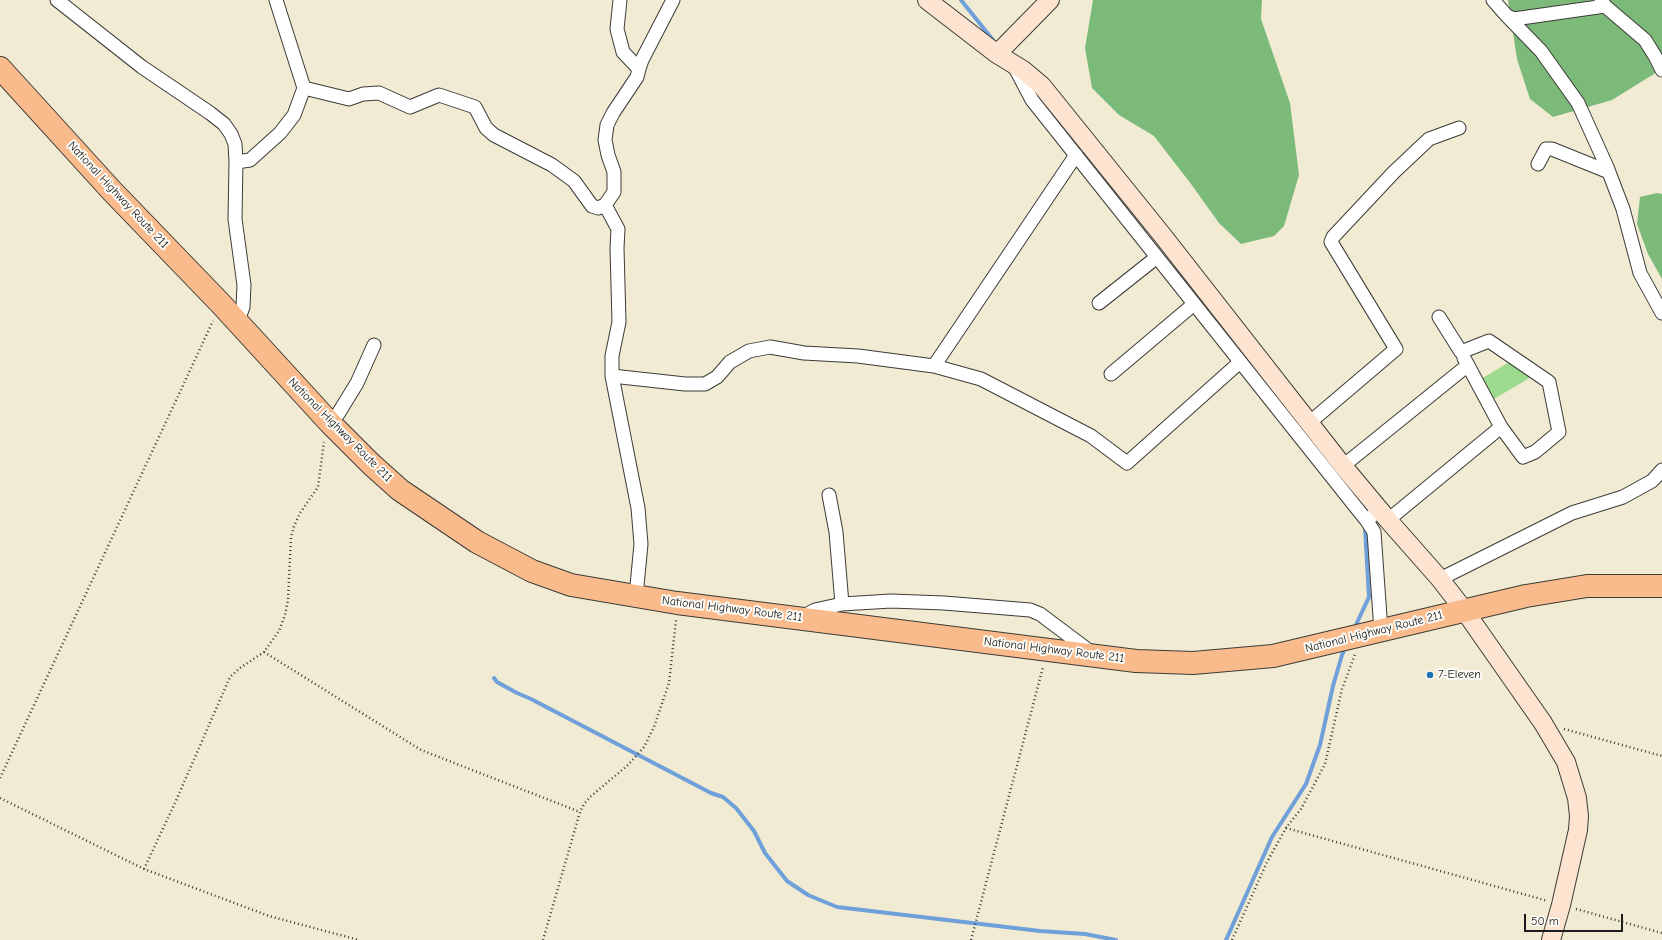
<!DOCTYPE html>
<html>
<head>
<meta charset="utf-8">
<style>
	body { margin:0 }
	#map { position:relative; width:1662px; height:940px; overflow:hidden; background:#f1ebd3; font-family:"Comic Neue",sans-serif }
	canvas { display:block }
	.scale { position:absolute; left:1524px; top:914px; width:99px; height:18px; box-sizing:border-box; border:2px solid #1c1c1c; border-top:0; padding-left:5px; font-size:12px; line-height:14px; white-space:nowrap; color:#1c1c1c; -webkit-text-stroke:3px #fdfcf7; paint-order:stroke }
</style>
</head>
<body>
<div id="map">
<canvas width="1662" height="940"></canvas>
<div class="scale">50 m</div>
</div>
<script>
const ctx = document.querySelector('canvas').getContext('2d');
ctx.lineJoin = 'round';
function paint(path, color) { ctx.fillStyle = color; ctx.fill(path, 'evenodd'); }
const poly = rows => new Path2D(rows.map(r => 'M' + r).join(''));
function trace(path, color, width, dash) { ctx.strokeStyle = color; ctx.lineWidth = width; ctx.lineCap = dash ? 'butt' : 'round'; ctx.setLineDash(dash || []); ctx.stroke(path); }
function drawText(font, color, halo, rows, align = 'center') {
  ctx.font = font + ' "Comic Neue",sans-serif'; ctx.lineWidth = 4; ctx.setLineDash([]); ctx.textBaseline = 'middle'; ctx.strokeStyle = halo; ctx.fillStyle = color; for (const [text, x, y, turn = 0] of rows) {
    ctx.save(); ctx.translate(x, y); ctx.rotate((+turn || 0) * Math.PI / 180); ctx.textAlign = isNaN(turn) ? turn : align; if (halo) ctx.strokeText(text, 0, 0); ctx.fillText(text, 0, 0); ctx.restore();
  }
}
const green = poly([
	[1511,361,1533,376,1492,400,1481,379]
]);
const forest = poly([
	[1093,0,1262,0,1261,19,1290,103,1299,175,1284,226,1274,236,1241,244,1219,223,1191,184,1154,136,1119,115,1092,88,1085,48],
	[1508,0,1662,0,1662,69,1612,100,1553,117,1530,99,1517,59],
	[1657,193,1662,194,1662,279,1648,254,1637,224,1640,197]
]);
const stream = poly([
	[961,0,993,40],
	[1043,103,1090,163],
	[1354,629,1369,597,1365,528],
	[494,678,497,682,517,693,531,699,711,793,723,797,736,808,754,831,765,853,787,881,808,895,837,907,1040,931,1085,934,1116,940],
	[1226,940,1272,837,1306,784,1320,745,1333,686,1342,655,1346,646]
]);
const path = poly([
	[264,652,421,750,580,812],
	[1564,729,1662,756],
	[0,778,213,321],
	[0,798,144,869,269,916,359,940],
	[1286,828,1548,901],
	[144,869,175,803,230,677,240,668,264,652,279,631,285,615,288,600,291,537,294,526,300,513,318,487,324,442],
	[1576,909,1662,933],
	[543,940,580,812,584,804,590,797,628,765,644,747,654,727,669,683,676,620],
	[971,940,1043,667],
	[1232,940,1267,862,1286,828,1301,809,1325,764,1342,689,1355,654]
]);
const street = poly([
	[57,0,142,67,210,113,224,124,231,134,235,144,236,162,235,219,244,285,243,307,237,323],
	[1493,0,1507,16,1514,19,1605,6],
	[1601,0,1605,6,1645,40,1655,56,1662,70],
	[1507,16,1541,51,1578,103,1607,167,1623,209,1640,273,1662,313],
	[1013,64,1032,100,1351,501,1367,521,1379,509],
	[639,69,642,60,673,0],
	[304,88,349,99,363,94,379,93,410,107,439,95,475,107,486,128,494,135,552,165,574,181,592,206,598,208,605,205,614,192,614,172,608,155,605,140,607,125,613,113,637,77,639,69,623,52,617,29,620,0],
	[236,162,250,160,280,133,294,115,304,88,276,0],
	[1538,164,1546,149,1552,149,1609,172],
	[605,205,618,229,617,248,619,322,612,356,612,376,638,508,641,544,636,596],
	[1099,303,1157,257],
	[1464,358,1501,427],
	[934,366,1076,155],
	[1111,374,1194,304],
	[612,376,685,384,705,384,717,377,730,362,749,351,770,347,804,353,858,356,934,366,981,379,1091,436,1127,463,1240,362],
	[330,423,338,414,357,383,374,345],
	[1309,423,1396,349,1331,242,1333,237,1394,172,1429,139,1459,128],
	[1343,466,1468,365],
	[829,495,836,532,842,604],
	[1388,520,1501,427,1523,457,1535,452,1559,432,1549,382,1489,341,1461,352,1439,317],
	[1367,521,1374,532,1381,631],
	[1440,579,1572,513,1623,497,1652,481,1662,470],
	[802,617,815,610,842,604,891,601,944,603,1030,610,1040,614,1092,653]
]);
const secondary = poly([
	[927,0,997,54,1023,70,1042,86,1163,236,1343,466,1388,520,1440,579,1464,610,1543,723,1566,762,1577,798,1579,816,1578,830,1561,905,1551,940],
	[997,54,1050,0]
]);
const highway = poly([
	[0,68,112,191,221,304,330,423,371,464,400,490,477,542,532,571,571,585,677,603,1136,661,1193,663,1273,656,1526,596,1587,586,1662,586]
]);
const markers = [
	[1430,675,4,"#1f6fb2"]
];
const streetNames = [
	["National Highway Route 211",118,195,47],
	["National Highway Route 211",340,430,45],
	["National Highway Route 211",732,609,7],
	["National Highway Route 211",1374,632,-14],
	["National Highway Route 211",1054,650,7]
];
const poiNames = [
	["7-Eleven",1438,675]
];
paint(green, '#9bda8f');
paint(forest, '#7cba7a');
trace(stream, '#6fa0d9', 4);
trace(street, '#3c3b37', 15);
trace(secondary, '#3c3b37', 20);
trace(highway, '#3c3b37', 24);
trace(path, '#3c3b37', 2.5, [1, 3]);
trace(street, '#fff', 13);
trace(secondary, '#fde4d1', 18);
trace(highway, '#fabb8c', 22);
for (const [x, y, r, color] of markers) { const dot = new Path2D(); dot.arc(x, y, r, 0, 2 * Math.PI); ctx.fillStyle = color; ctx.fill(dot); trace(dot, '#fdfcf7', 1.5); }
drawText('12px', '#1c1c1c', '#fdfcf7', streetNames);
drawText('12px', '#1c1c1c', '#fdfcf7', poiNames, 'left');
</script>
</body>
</html>
